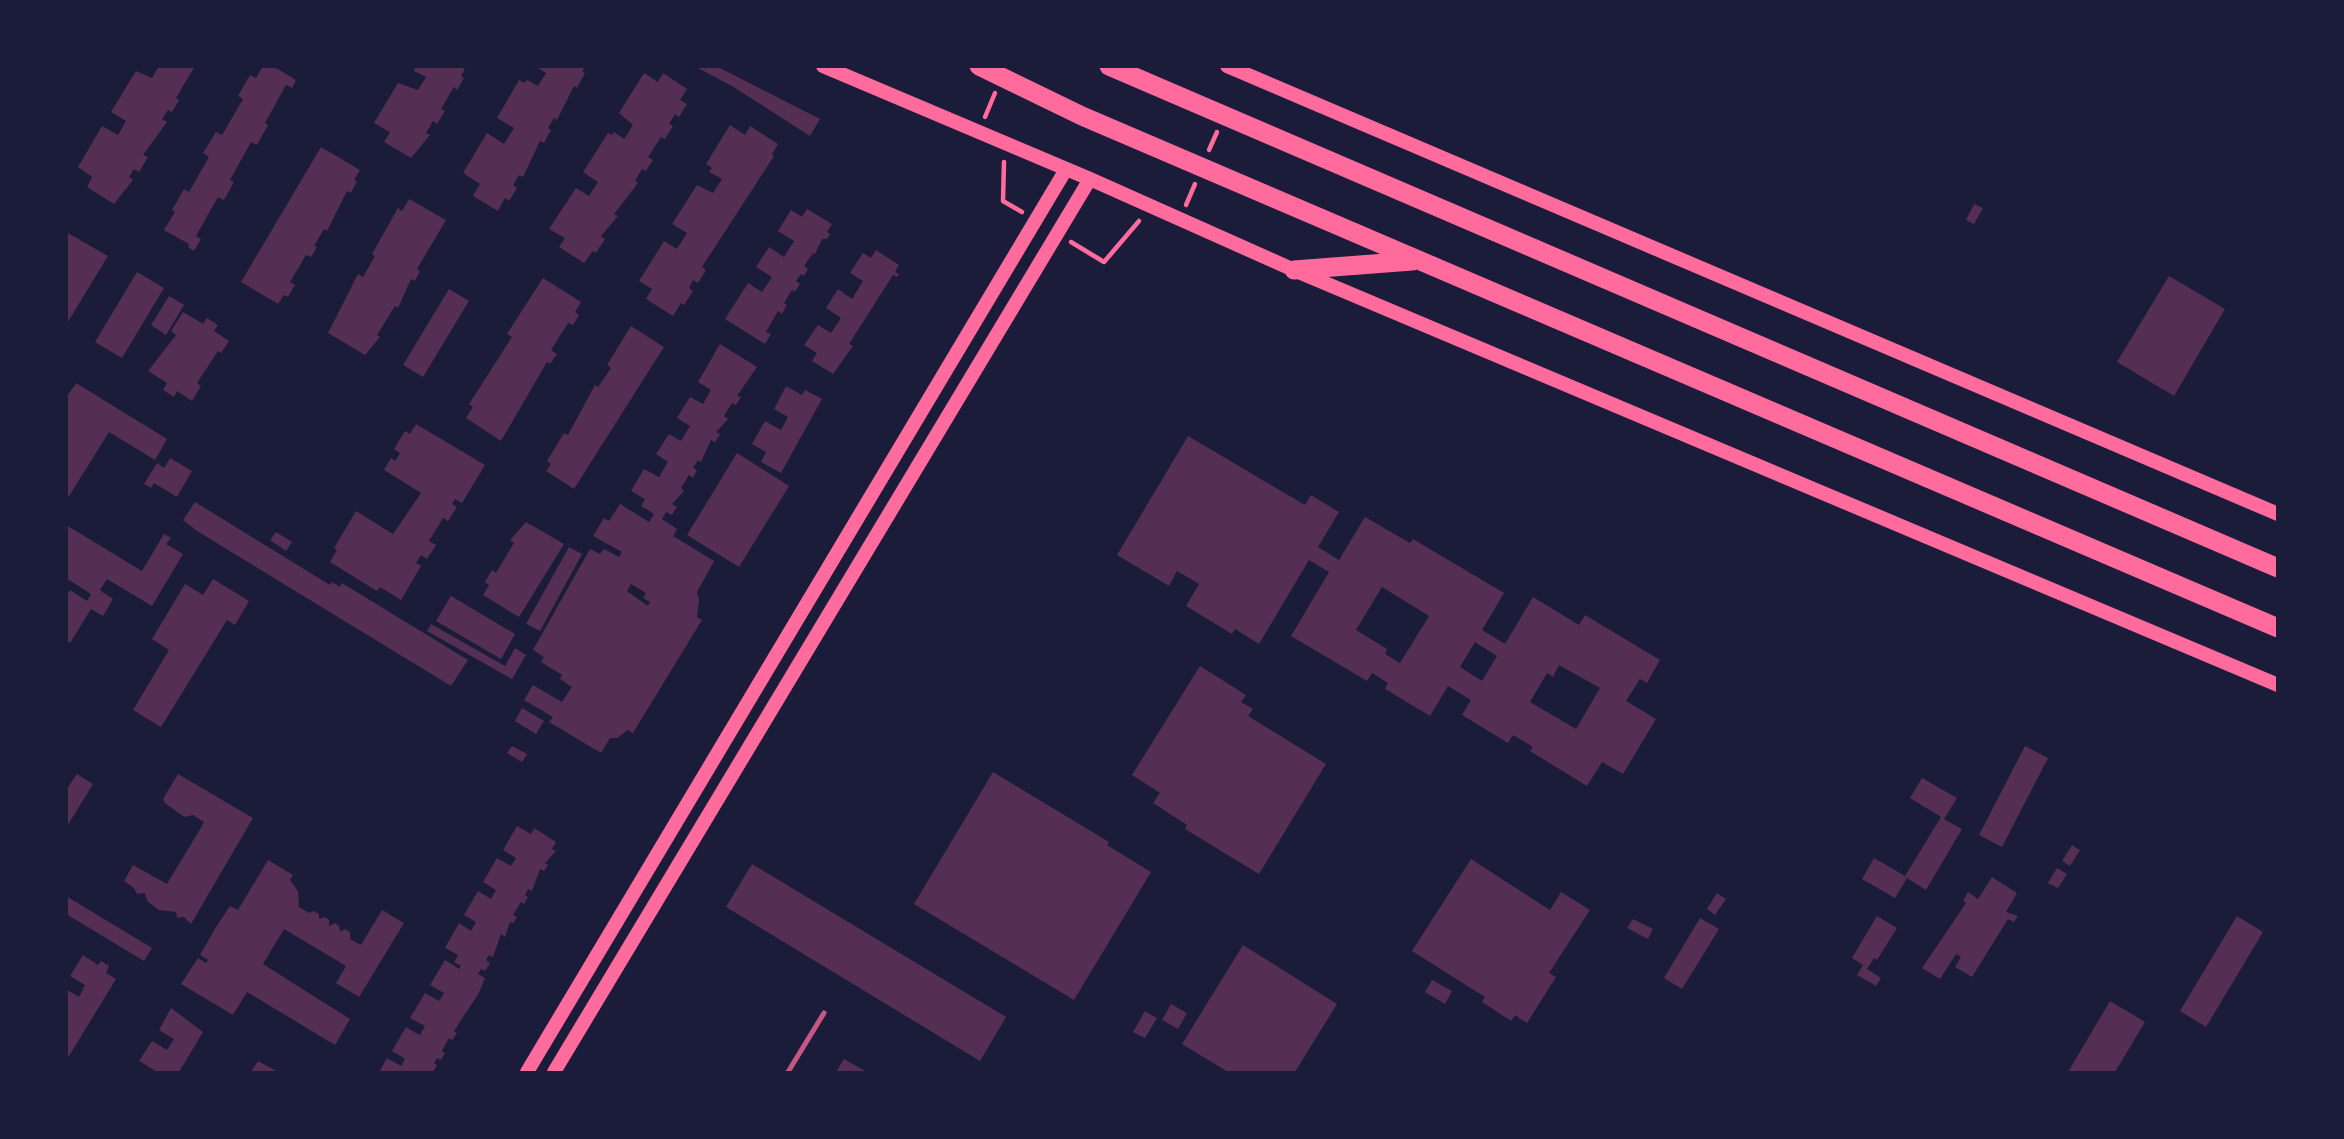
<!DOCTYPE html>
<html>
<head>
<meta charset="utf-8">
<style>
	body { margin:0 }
	#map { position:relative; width:2344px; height:1139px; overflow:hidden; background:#1b1b3a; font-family:"PT Sans",sans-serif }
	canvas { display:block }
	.frame { position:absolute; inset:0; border:68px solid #1b1b3a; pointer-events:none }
</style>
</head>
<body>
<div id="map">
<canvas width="2344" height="1139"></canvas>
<div class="frame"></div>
</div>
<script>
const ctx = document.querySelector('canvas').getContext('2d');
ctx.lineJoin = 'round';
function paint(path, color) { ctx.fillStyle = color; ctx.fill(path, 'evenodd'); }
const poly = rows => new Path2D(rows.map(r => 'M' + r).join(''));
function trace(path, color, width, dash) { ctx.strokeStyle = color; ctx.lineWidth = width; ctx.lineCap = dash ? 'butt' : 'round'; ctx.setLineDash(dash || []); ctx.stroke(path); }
const building = poly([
	[159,66,195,66,176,98,179,100,172,112,168,110,162,119,167,122,143,155,148,157,139,172,134,169,129,177,133,180,114,204,87,187,92,177,78,167,102,126,118,135,126,121,111,112,136,71,152,78],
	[263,66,273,66,296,80,292,88,286,85,265,123,268,125,257,145,251,142,230,180,234,182,224,200,218,197,196,236,201,239,194,251,188,247,189,244,164,230,175,212,172,210,184,189,189,192,209,157,203,153,216,132,222,135,243,99,238,96,250,75,256,78],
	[416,66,466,66,461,76,464,78,457,90,454,87,441,109,445,111,437,124,433,121,426,133,430,135,411,158,384,142,390,132,374,123,398,83,418,90,426,77,414,71],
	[535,66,585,66,582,72,585,73,577,88,574,86,557,120,554,118,548,128,551,130,544,143,540,141,523,177,519,175,513,185,517,188,509,201,505,198,498,211,473,196,480,184,463,173,487,133,504,144,514,128,497,118,519,80,524,83,527,80,538,86,546,73],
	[694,66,716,66,820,119,810,136,732,86],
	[644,73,658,82,663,73,687,89,680,100,687,104,679,117,675,114,669,124,673,126,665,139,661,137,648,157,653,160,646,171,642,169,635,181,638,183,614,214,618,216,601,236,605,239,596,253,593,251,584,263,559,247,565,238,549,229,576,188,589,196,598,182,583,172,608,133,612,135,614,132,624,139,633,125,619,113],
	[730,125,745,135,750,126,778,144,772,154,774,156,702,267,706,270,698,283,693,280,689,288,693,291,684,305,681,303,673,316,646,299,652,289,639,281,664,241,677,249,687,233,672,224,697,185,713,193,722,179,709,172,712,168,706,164],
	[321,147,360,170,354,180,357,181,351,193,347,191,327,231,324,229,314,246,317,247,311,257,306,255,290,282,295,285,288,297,284,295,278,304,241,282],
	[409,199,446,220,417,269,420,271,415,281,411,279,398,308,395,306,377,335,380,337,365,355,328,333,358,274,363,277,375,256,372,254,398,208,402,211],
	[1974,204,1983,208,1974,224,1966,220],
	[807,209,832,224,827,232,830,234,827,239,822,239,815,254,813,253,804,266,808,269,804,276,801,274,796,281,800,284,795,292,792,290,784,303,787,305,782,314,778,311,766,332,771,334,765,344,725,319,748,283,762,292,772,277,756,267,769,247,784,257,794,241,778,231,791,210,802,217],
	[66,232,108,256,66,325],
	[876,250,899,265,895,272,899,274,897,277,893,275,849,344,853,346,833,374,812,361,817,353,804,345,818,325,831,333,841,318,826,308,838,289,852,299,863,281,850,273,863,253,871,258],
	[137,272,164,288,122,358,95,342],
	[2169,276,2225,309,2174,396,2117,362],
	[543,278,581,302,575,312,579,315,573,325,568,323,551,350,557,354,550,364,547,362,501,441,466,418,473,407,469,404,512,337,507,334],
	[449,289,469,301,423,377,403,365],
	[169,296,184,305,166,335,151,325],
	[183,312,203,324,207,318,218,325,214,331,229,341,221,353,218,351,197,383,201,386,192,401,177,391,174,397,163,390,167,383,148,371,176,335,171,331],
	[631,326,664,347,574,489,546,471,551,464,547,461,564,433,568,435,595,385,598,387,611,368,607,365],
	[720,344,757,367,737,396,741,397,736,405,732,403,724,416,728,419,716,432,720,434,715,442,711,440,701,462,698,460,693,468,697,470,693,478,689,475,681,488,684,491,672,504,677,507,672,515,666,512,662,519,677,529,673,536,714,561,697,592,699,600,697,617,702,620,633,733,628,730,617,738,610,738,601,753,549,722,553,717,524,700,533,685,562,702,572,687,560,679,562,675,541,662,544,657,533,650,590,549,600,554,604,549,619,557,622,552,593,536,604,518,609,521,620,504,649,522,654,514,641,506,645,499,631,491,644,469,659,477,668,462,656,454,669,434,681,441,690,426,677,418,690,397,703,404,711,390,698,382],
	[631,584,646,593,643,598,650,602,648,606,627,591],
	[76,383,167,439,155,460,109,432,66,501,66,398],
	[786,386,802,395,805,390,822,399,781,473,761,462,766,452,752,444,765,421,781,430,788,417,774,409],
	[416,424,485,465,462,503,455,499,452,504,457,507,448,521,443,518,429,541,436,545,427,559,421,555,416,563,421,566,401,600,380,587,377,591,330,562,337,550,334,548,356,511,393,534,421,493,384,470,391,458,395,461,400,453,394,449,405,431,410,434],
	[1188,436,1305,505,1311,495,1339,512,1318,547,1339,560,1365,517,1410,543,1413,539,1504,593,1482,630,1505,644,1533,597,1579,625,1585,615,1660,660,1647,683,1640,679,1626,701,1656,719,1623,774,1602,762,1587,786,1530,751,1533,747,1513,735,1508,743,1462,715,1471,700,1448,686,1430,716,1385,689,1388,683,1372,673,1367,681,1291,636,1329,572,1309,560,1259,644,1235,629,1232,634,1186,606,1199,584,1177,571,1169,586,1117,555],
	[1382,587,1429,616,1400,663,1385,654,1387,649,1356,630],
	[1475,642,1497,656,1482,681,1460,667],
	[1559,665,1600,688,1576,729,1530,702,1547,673,1553,677],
	[737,453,789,486,739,567,687,535],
	[170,458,192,471,177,497,154,483,151,488,144,484,157,463,164,468],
	[195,502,330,585,332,582,340,587,342,583,468,660,451,686,197,531,183,520],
	[526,522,564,544,519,617,483,595,489,585,485,582,492,570,496,573,514,543,510,540],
	[66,525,142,571,164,534,171,538,166,544,183,554,152,606,107,579,100,590,113,599,103,616,91,609,70,643,66,640,66,596,70,590,87,601,91,594,69,580,66,584],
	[276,532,292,542,286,551,270,540],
	[569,547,582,554,540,631,526,624],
	[213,579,249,601,235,625,227,620,161,727,133,710,169,650,152,639,185,584,203,595],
	[451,596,515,634,501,659,436,621],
	[431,624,505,666,515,648,526,655,512,679,427,631],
	[1200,666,1246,695,1241,702,1253,709,1248,716,1326,764,1259,874,1185,829,1187,825,1153,803,1160,793,1132,775],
	[522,708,544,721,536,734,515,721],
	[512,746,527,754,522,762,507,753],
	[2025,746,2048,758,2002,847,1979,835],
	[993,772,1109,842,1107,845,1151,872,1074,1000,914,904],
	[77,774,93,784,66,828,66,790],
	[178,774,253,818,191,924,184,917,177,918,176,912,159,910,147,901,145,893,137,894,134,888,124,881,133,865,167,884,202,826,204,822,193,815,184,817,165,803,163,799],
	[1922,778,1957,798,1944,819,1962,829,1926,890,1907,878,1895,898,1862,879,1874,858,1905,876,1941,817,1910,798],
	[517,826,531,834,534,828,556,842,552,849,556,851,545,863,548,865,544,871,540,869,532,891,528,889,525,895,528,897,524,904,521,902,513,915,517,917,513,923,510,922,505,937,501,934,493,957,489,955,486,960,490,963,485,971,481,969,478,974,485,978,479,993,454,1031,457,1033,452,1040,449,1038,442,1051,445,1053,441,1060,437,1058,434,1063,437,1065,433,1072,379,1072,387,1058,401,1066,405,1059,392,1051,406,1027,420,1035,425,1026,410,1018,425,993,439,1001,444,993,430,985,445,960,459,969,461,966,454,962,458,955,445,948,459,923,471,931,476,922,464,915,478,891,491,899,496,890,483,882,497,858,511,866,516,858,503,850],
	[2072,845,2080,850,2070,866,2062,861],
	[1471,859,1550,910,1561,892,1590,910,1549,973,1556,977,1527,1023,1515,1015,1511,1021,1482,1002,1485,997,1412,951],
	[268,860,293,875,290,880,298,891,299,907,309,913,314,911,319,914,319,919,325,917,329,920,329,926,335,923,339,926,340,932,345,929,350,932,350,939,361,945,382,910,404,923,359,997,336,983,346,966,284,929,263,964,350,1019,335,1045,247,992,233,1015,181,984,198,958,206,963,208,960,200,955,216,927,230,906,238,910],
	[752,864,1006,1017,980,1061,726,907],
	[2057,868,2067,874,2058,888,2048,883],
	[1992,877,2017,893,2006,912,2018,916,2014,922,2008,919,1972,977,1955,967,1961,957,1956,954,1940,979,1922,968,1966,903,1963,901,1968,892,1978,899],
	[1717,893,1726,899,1715,915,1707,909],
	[66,896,152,948,144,961,66,914],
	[1877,916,1897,928,1877,960,1874,958,1867,969,1881,978,1876,986,1857,975,1863,965,1852,958],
	[2237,916,2263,932,2206,1027,2180,1011],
	[1700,918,1719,929,1682,989,1664,978],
	[1633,919,1653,929,1648,939,1627,928],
	[1243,945,1337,1004,1295,1072,1228,1072,1182,1044],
	[83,955,98,965,101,961,109,966,106,973,116,979,66,1061,66,989,79,997,85,985,70,976],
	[1432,980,1452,991,1445,1004,1425,992],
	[2110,1001,2145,1022,2115,1072,2068,1072],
	[1171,1004,1187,1013,1178,1029,1162,1020],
	[171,1008,203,1032,179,1072,152,1072,154,1070,139,1061,152,1041,167,1050,174,1039,159,1030],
	[1145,1011,1157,1018,1145,1038,1133,1032],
	[844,1059,867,1072,836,1072],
	[258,1061,278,1072,251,1072]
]);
const path = poly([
	[985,117,995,93],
	[1209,150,1217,132],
	[1004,162,1003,201,1022,212],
	[1186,205,1195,184],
	[1071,242,1104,262,1139,221]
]);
const service = poly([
	[788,1072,824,1013]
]);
const secondary = poly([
	[823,66,1090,179,1294,270,2278,685],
	[1227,66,2278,514],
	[527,1072,1065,171],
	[554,1072,1090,179]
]);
const trunk = poly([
	[979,66,1082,116,2278,628],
	[1109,66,2278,568],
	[1294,270,1412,261]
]);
paint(building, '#542f53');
trace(path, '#ff6b9d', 4.5);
trace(service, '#c65784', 5);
trace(secondary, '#ff6b9d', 14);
trace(trunk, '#ff6b9d', 19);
</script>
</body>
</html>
